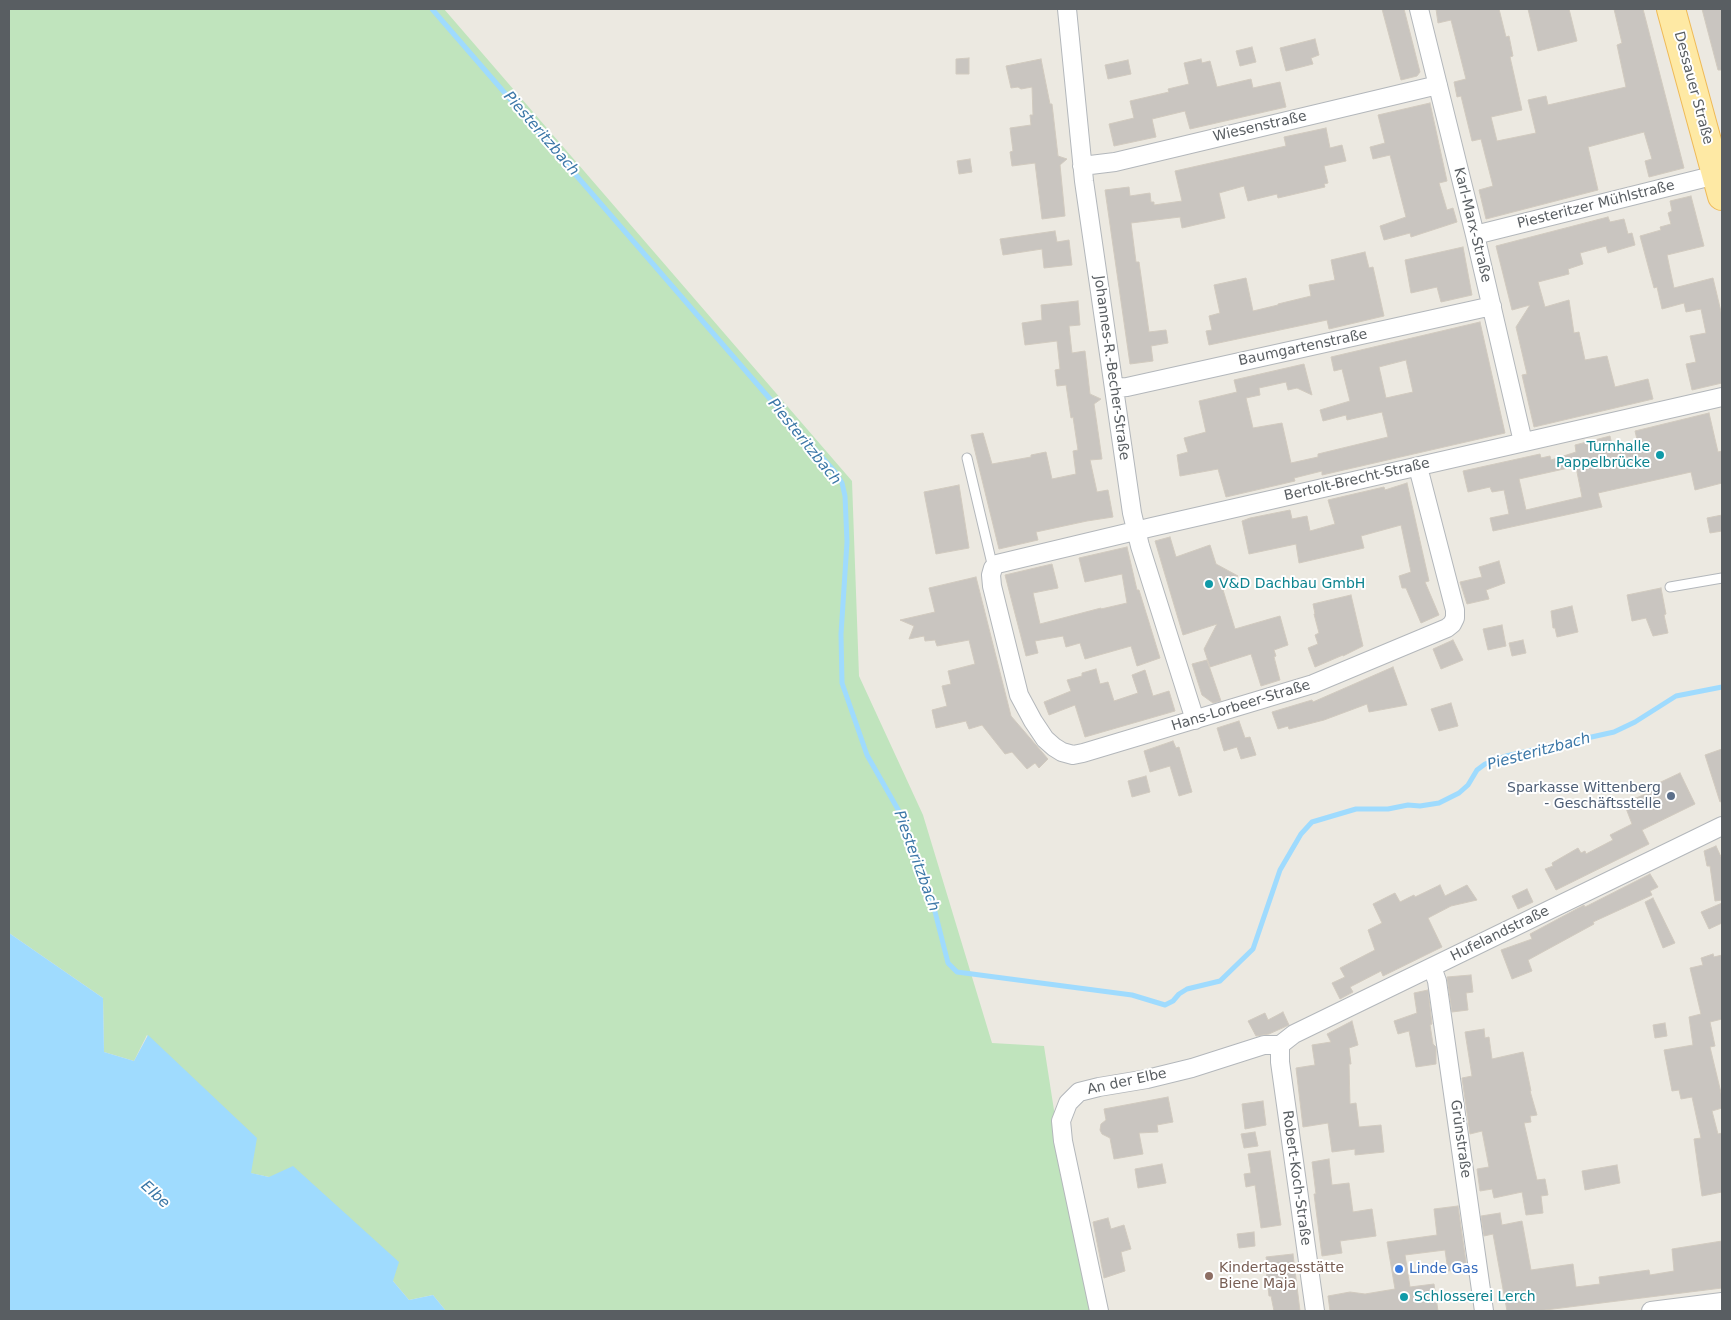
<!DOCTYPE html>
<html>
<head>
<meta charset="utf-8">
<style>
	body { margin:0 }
	#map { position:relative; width:1731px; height:1320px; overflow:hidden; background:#ece9e1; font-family:"DejaVu Sans",sans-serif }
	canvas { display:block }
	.frame { position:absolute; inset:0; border:10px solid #595e62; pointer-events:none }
</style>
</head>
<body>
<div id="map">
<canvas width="1731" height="1320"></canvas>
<div class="frame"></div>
</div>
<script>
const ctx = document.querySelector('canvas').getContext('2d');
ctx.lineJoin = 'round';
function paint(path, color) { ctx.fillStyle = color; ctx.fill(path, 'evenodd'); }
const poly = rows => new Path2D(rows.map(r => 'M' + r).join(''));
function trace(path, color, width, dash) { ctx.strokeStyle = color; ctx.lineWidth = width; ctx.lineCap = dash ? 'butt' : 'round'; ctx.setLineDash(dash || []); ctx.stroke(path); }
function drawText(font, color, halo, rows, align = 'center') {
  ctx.font = font + ' "DejaVu Sans",sans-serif'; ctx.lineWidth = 4; ctx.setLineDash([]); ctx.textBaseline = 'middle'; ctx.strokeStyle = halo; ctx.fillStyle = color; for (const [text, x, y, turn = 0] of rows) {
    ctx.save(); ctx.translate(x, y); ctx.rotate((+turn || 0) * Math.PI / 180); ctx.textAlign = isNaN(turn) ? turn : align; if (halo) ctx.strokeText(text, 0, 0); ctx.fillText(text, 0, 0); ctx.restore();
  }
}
const green = poly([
	[9,9,444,9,852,481,859,676,923,815,992,1043,1044,1046,1056,1123,1094,1311,446,1311,433,1295,409,1300,393,1281,269,1177,250,1173,147,1035,134,1061,104,1052,103,998,9,933]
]);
const water = poly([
	[9,933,103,998,104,1052,134,1061,148,1035,257,1138,251,1173,269,1177,293,1166,399,1262,393,1281,409,1300,433,1295,446,1311,9,1311]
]);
const stream = poly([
	[432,9,777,407,836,473,842,483,845,496,847,542,841,634,842,683,867,755,900,813,932,900,948,963,957,972,1132,995,1165,1005,1173,1001,1179,994,1187,989,1220,981,1253,949,1280,870,1301,834,1312,822,1356,809,1388,809,1408,805,1420,806,1439,803,1459,793,1468,785,1477,770,1485,764,1506,756,1614,732,1635,722,1676,696,1722,687]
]);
const building = poly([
	[1382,9,1404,9,1420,72,1417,76,1401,80,1382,9],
	[1436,9,1499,9,1506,37,1509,36,1513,56,1510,57,1522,110,1491,117,1497,141,1536,133,1528,100,1546,96,1548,105,1626,87,1617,45,1622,43,1614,9,1643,9,1684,168,1649,177,1645,161,1652,159,1644,132,1588,147,1598,190,1486,219,1479,190,1493,186,1481,139,1472,141,1461,96,1457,97,1454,82,1466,79,1451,20,1438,23,1436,9],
	[1528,9,1569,9,1577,41,1538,51,1528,9],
	[1702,9,1722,9,1722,70,1718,70,1702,9],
	[1315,39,1319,55,1311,58,1313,64,1286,71,1280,48,1315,39],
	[1252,47,1256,62,1240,66,1236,51,1252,47],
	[969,58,969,74,956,74,956,59,969,58],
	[1041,59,1050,104,1052,104,1058,156,1067,159,1060,165,1065,216,1042,219,1035,163,1012,166,1010,152,1013,151,1010,128,1031,125,1030,115,1033,115,1032,87,1021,89,1018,87,1011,88,1006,66,1041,59],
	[1201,59,1202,63,1210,61,1217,87,1251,79,1253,88,1280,82,1286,107,1190,129,1185,111,1152,119,1156,137,1114,146,1109,124,1134,118,1130,101,1169,92,1168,89,1189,84,1184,63,1201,59],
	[1128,60,1131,74,1108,79,1105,65,1128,60],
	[1430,103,1447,181,1439,183,1447,210,1453,208,1457,222,1411,237,1410,233,1384,240,1380,226,1406,217,1390,155,1373,159,1370,147,1385,143,1378,115,1430,103],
	[1326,128,1330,148,1342,145,1346,161,1324,166,1328,183,1324,184,1325,187,1278,198,1277,194,1248,201,1244,186,1219,193,1225,218,1182,228,1180,217,1131,223,1136,262,1139,262,1149,332,1166,330,1168,343,1151,346,1153,361,1130,364,1105,190,1129,187,1130,196,1150,193,1151,202,1154,202,1154,205,1182,201,1175,171,1286,146,1284,137,1326,128],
	[970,159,972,172,959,174,957,161,970,159],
	[1691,196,1704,246,1667,255,1674,288,1713,278,1722,316,1722,383,1692,390,1686,364,1696,362,1690,336,1706,333,1701,309,1686,312,1684,303,1662,309,1657,287,1654,288,1640,236,1661,230,1660,227,1671,224,1668,213,1672,211,1670,201,1691,196],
	[1608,217,1610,222,1624,219,1628,234,1632,233,1635,245,1608,253,1606,246,1580,253,1583,264,1568,269,1569,274,1538,282,1545,307,1569,300,1574,333,1579,332,1585,360,1607,356,1615,387,1648,379,1653,399,1534,427,1522,375,1527,374,1516,327,1530,305,1512,310,1496,246,1608,217],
	[1055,231,1057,242,1069,240,1072,265,1044,268,1042,249,1003,255,1000,239,1055,231],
	[1463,247,1472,295,1441,302,1437,287,1411,293,1405,260,1463,247],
	[1365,252,1369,268,1373,267,1384,316,1329,329,1327,320,1209,345,1206,331,1212,330,1209,316,1220,313,1214,285,1246,278,1253,311,1278,305,1278,304,1311,296,1309,285,1335,280,1331,260,1365,252],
	[1078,301,1080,325,1069,326,1072,353,1085,351,1090,394,1101,399,1094,404,1102,459,1090,460,1097,492,1108,490,1113,517,1087,521,1036,532,1038,540,999,549,971,435,983,433,992,464,1031,457,1031,455,1046,452,1052,479,1076,474,1073,451,1078,450,1073,417,1071,418,1066,385,1057,386,1055,370,1060,369,1057,341,1025,345,1022,323,1042,320,1041,305,1078,301],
	[1480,322,1505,433,1322,475,1322,471,1294,478,1295,481,1226,497,1218,469,1180,476,1177,455,1188,452,1184,438,1206,432,1199,401,1237,392,1234,380,1304,364,1312,395,1297,388,1288,390,1286,382,1259,388,1260,395,1246,398,1253,428,1282,423,1291,463,1318,457,1318,454,1388,437,1382,412,1347,420,1346,415,1323,421,1320,410,1350,401,1342,369,1334,371,1331,357,1480,322],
	[1406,360,1413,392,1386,398,1379,367,1406,360],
	[1709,413,1718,452,1722,451,1722,483,1695,490,1691,472,1598,493,1602,507,1493,531,1490,518,1509,514,1504,490,1492,492,1490,487,1468,492,1463,471,1540,454,1541,458,1550,456,1551,460,1576,452,1575,445,1610,436,1613,450,1638,444,1635,431,1709,413],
	[1573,467,1576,467,1582,497,1526,510,1519,479,1573,467],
	[1407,483,1429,581,1425,582,1439,615,1421,623,1406,588,1402,588,1399,576,1411,572,1401,525,1361,536,1364,548,1299,563,1296,544,1249,554,1242,521,1250,518,1290,510,1292,519,1307,516,1310,531,1335,524,1328,500,1384,487,1385,490,1407,483],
	[959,485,969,548,936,554,924,492,959,485],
	[1722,515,1722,531,1710,533,1707,518,1722,515],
	[1170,537,1176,557,1210,545,1216,564,1238,576,1220,580,1235,629,1280,616,1288,645,1274,650,1276,656,1274,657,1280,680,1261,686,1251,654,1210,667,1204,649,1217,624,1183,635,1155,541,1170,537],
	[1127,547,1137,590,1139,590,1160,658,1137,666,1131,646,1085,659,1080,643,1066,647,1063,636,1035,641,1038,653,1026,656,1005,575,1052,564,1058,588,1033,593,1040,624,1101,608,1101,609,1127,603,1122,574,1085,582,1079,558,1127,547],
	[1499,561,1505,583,1486,590,1489,599,1467,604,1460,582,1482,577,1479,567,1499,561],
	[976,577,1011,716,1048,759,1039,768,1035,763,1027,769,1012,752,1005,754,982,725,969,729,966,721,936,728,932,710,947,706,942,686,951,684,948,671,975,664,969,640,937,646,935,640,925,641,924,636,909,639,914,626,900,620,935,612,929,588,976,577],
	[1661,588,1666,614,1664,615,1668,633,1653,636,1646,618,1632,621,1627,595,1661,588],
	[1351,595,1363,646,1343,656,1343,655,1315,667,1308,648,1318,644,1315,635,1319,633,1314,614,1315,614,1313,604,1351,595],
	[1572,606,1578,632,1557,637,1555,628,1553,628,1551,611,1572,606],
	[1502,625,1506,646,1488,650,1483,629,1502,625],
	[1453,640,1463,660,1441,669,1433,649,1453,640],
	[1523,640,1526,653,1512,656,1509,643,1523,640],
	[1207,660,1221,701,1213,703,1202,695,1192,664,1207,660],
	[1393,667,1407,705,1369,712,1367,704,1324,720,1289,729,1288,726,1278,729,1272,712,1312,700,1313,702,1393,667],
	[1096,669,1100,684,1108,682,1114,701,1138,693,1132,675,1145,670,1153,696,1169,691,1175,711,1085,737,1075,705,1049,715,1044,702,1071,691,1067,680,1082,676,1082,673,1096,669],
	[1451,703,1458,726,1439,731,1431,709,1451,703],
	[1239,721,1245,738,1250,737,1256,755,1241,759,1237,747,1224,751,1217,728,1239,721],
	[1173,741,1176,748,1179,747,1192,792,1179,796,1170,766,1150,772,1144,751,1173,741],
	[1722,749,1722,801,1720,802,1705,755,1722,749],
	[1680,773,1695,804,1642,830,1649,844,1556,890,1545,869,1553,866,1552,863,1578,848,1581,853,1585,851,1586,854,1613,840,1610,835,1632,824,1624,803,1648,793,1646,789,1680,773],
	[1146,776,1150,792,1132,797,1128,781,1146,776],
	[1716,846,1722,859,1722,900,1715,901,1710,866,1707,866,1704,851,1716,846],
	[1650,874,1658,887,1650,891,1652,895,1593,922,1594,924,1528,960,1532,971,1512,979,1501,950,1532,939,1530,934,1584,905,1585,907,1650,874],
	[1440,885,1445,896,1467,885,1477,900,1451,906,1428,918,1442,947,1383,976,1381,971,1350,987,1353,992,1340,999,1332,983,1345,977,1340,968,1375,950,1368,930,1382,923,1373,904,1395,893,1400,902,1414,895,1415,897,1440,885],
	[1527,889,1533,902,1518,909,1512,896,1527,889],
	[1653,898,1675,943,1663,948,1645,902,1653,898],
	[1722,903,1722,923,1709,929,1701,912,1722,903],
	[1713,954,1714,957,1722,955,1722,1019,1710,1022,1715,1046,1710,1047,1722,1097,1722,1108,1712,1111,1718,1134,1722,1133,1722,1192,1702,1196,1694,1139,1701,1138,1692,1097,1681,1099,1679,1090,1672,1091,1664,1050,1693,1045,1689,1017,1701,1014,1690,968,1703,965,1701,958,1713,954],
	[1471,975,1473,992,1466,993,1468,1010,1452,1012,1447,977,1471,975],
	[1428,990,1432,1024,1430,1025,1433,1044,1436,1047,1436,1064,1416,1067,1409,1031,1398,1034,1394,1021,1417,1013,1414,993,1428,990],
	[1283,1012,1289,1025,1269,1034,1256,1036,1248,1021,1265,1013,1268,1020,1283,1012],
	[1352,1021,1358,1045,1349,1048,1351,1064,1349,1064,1350,1104,1356,1103,1359,1127,1381,1125,1384,1152,1355,1155,1355,1149,1332,1152,1328,1123,1303,1127,1296,1068,1315,1065,1312,1045,1331,1042,1327,1034,1352,1021],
	[1665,1023,1667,1036,1655,1038,1653,1025,1665,1023],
	[1484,1029,1485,1038,1489,1037,1492,1059,1523,1052,1531,1091,1530,1091,1537,1115,1530,1116,1531,1122,1524,1123,1537,1180,1545,1179,1548,1195,1541,1196,1543,1213,1526,1215,1522,1192,1494,1198,1492,1189,1480,1191,1477,1169,1489,1167,1482,1131,1470,1134,1462,1078,1472,1076,1465,1032,1484,1029],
	[1168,1097,1173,1122,1157,1125,1158,1132,1139,1133,1143,1154,1114,1159,1110,1138,1102,1134,1100,1130,1101,1124,1106,1120,1104,1109,1168,1097],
	[1263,1101,1266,1125,1245,1129,1242,1104,1263,1101],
	[1255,1132,1258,1146,1244,1148,1241,1134,1255,1132],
	[1270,1151,1281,1225,1261,1228,1255,1185,1246,1187,1244,1174,1251,1173,1248,1154,1270,1151],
	[1329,1159,1332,1185,1349,1183,1353,1212,1372,1209,1376,1236,1340,1241,1342,1253,1322,1256,1314,1194,1316,1194,1312,1162,1329,1159],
	[1162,1164,1166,1183,1138,1188,1135,1169,1162,1164],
	[1617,1165,1620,1183,1585,1190,1582,1171,1617,1165],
	[1458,1206,1467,1269,1448,1271,1445,1250,1405,1255,1410,1287,1434,1284,1438,1311,1330,1311,1328,1296,1350,1292,1365,1294,1395,1289,1387,1242,1437,1235,1434,1209,1458,1206],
	[1500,1213,1502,1225,1522,1221,1531,1270,1573,1264,1576,1287,1600,1284,1599,1277,1649,1270,1650,1275,1674,1271,1672,1249,1722,1241,1722,1288,1537,1311,1507,1311,1493,1234,1484,1236,1481,1216,1500,1213],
	[1108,1218,1111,1229,1124,1225,1131,1249,1121,1252,1125,1271,1104,1278,1093,1222,1108,1218],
	[1254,1232,1255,1246,1239,1248,1237,1234,1254,1232],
	[1293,1254,1300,1311,1274,1311,1271,1296,1269,1296,1266,1270,1268,1269,1266,1257,1293,1254]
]);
const lane = poly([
	[967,458,993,568],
	[1670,587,1722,578]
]);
const street = poly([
	[1067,9,1084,181,1132,513,1140,546,1195,720],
	[1419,9,1475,235,1523,442],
	[1082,166,1115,162,1438,85],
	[1475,235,1716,175],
	[1114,388,1127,387,1492,306],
	[1418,467,1455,610,1455,618,1452,624,1447,628,1313,684,1083,753,1073,755,1062,752,1054,747,1045,739,1033,721,1019,695,992,586,991,575,993,568,997,564,1152,527,1722,397],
	[1432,967,1437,981,1484,1311],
	[1280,1045,1294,1034,1722,826],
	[1280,1045,1280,1062,1315,1311],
	[1099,1311,1063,1141,1061,1121,1068,1103,1079,1092,1099,1087,1147,1079,1192,1068,1264,1045,1280,1045],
	[1651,1311,1722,1302]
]);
const primary = poly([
	[1671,9,1722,196]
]);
const markers = [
	[1660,455,5,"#0f9aa8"],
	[1209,584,5,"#0f9aa8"],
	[1671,796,5,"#5c6f8a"],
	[1399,1269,5,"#3f7fe0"],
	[1209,1276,5,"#8d6e63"],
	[1404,1297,5,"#0f9aa8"]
];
const streetNames = [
	["Dessauer Straße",1693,88,75],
	["Wiesenstraße",1260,127,-13],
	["Piesteritzer Mühlstraße",1596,205,-14],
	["Karl-Marx-Straße",1472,225,76],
	["Baumgartenstraße",1303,348,-12],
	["Johannes-R.-Becher-Straße",1111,368,82],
	["Bertolt-Brecht-Straße",1357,480,-13],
	["Hans-Lorbeer-Straße",1241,706,-17],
	["Hufelandstraße",1500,934,-26],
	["An der Elbe",1127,1082,-12],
	["Grünstraße",1460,1139,82],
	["Robert-Koch-Straße",1296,1178,82]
];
const cultureNames = [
	["Turnhalle",1650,447,"right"],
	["Pappelbrücke",1650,463,"right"],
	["V&D Dachbau GmbH",1219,584],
	["Schlosserei Lerch",1414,1297]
];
const serviceNames = [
	["Sparkasse Wittenberg",1661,788],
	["- Geschäftsstelle",1661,804]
];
const educationNames = [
	["Kindertagesstätte",1219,1268],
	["Biene Maja",1219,1284]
];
const shopNames = [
	["Linde Gas",1409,1269]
];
const waterNames = [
	["Piesteritzbach",541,134,49],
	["Piesteritzbach",804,442,51],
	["Piesteritzbach",1539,752,-15],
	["Piesteritzbach",916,861,70],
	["Elbe",155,1195,42]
];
paint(green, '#c0e4bd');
paint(water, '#9fdbfe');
trace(stream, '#9fdbfe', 5);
paint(building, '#c9c5c0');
trace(building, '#d1cabf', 1);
trace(lane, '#b3b7bb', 11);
trace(street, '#b3b7bb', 20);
trace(primary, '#efba57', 30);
trace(lane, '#fff', 9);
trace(street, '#fff', 18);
trace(primary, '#fee9a4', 28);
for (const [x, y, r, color] of markers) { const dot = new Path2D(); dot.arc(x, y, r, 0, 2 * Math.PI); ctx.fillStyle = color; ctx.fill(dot); trace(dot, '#fff', 2); }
drawText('14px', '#595e62', '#fff', streetNames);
drawText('14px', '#0d838f', '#fff', cultureNames, 'left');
drawText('14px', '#4e5e75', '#fff', serviceNames, 'right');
drawText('14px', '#785e54', '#fff', educationNames, 'left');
drawText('14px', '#366cbe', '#fff', shopNames, 'left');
drawText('italic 15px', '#3b77a7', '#fff', waterNames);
</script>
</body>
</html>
